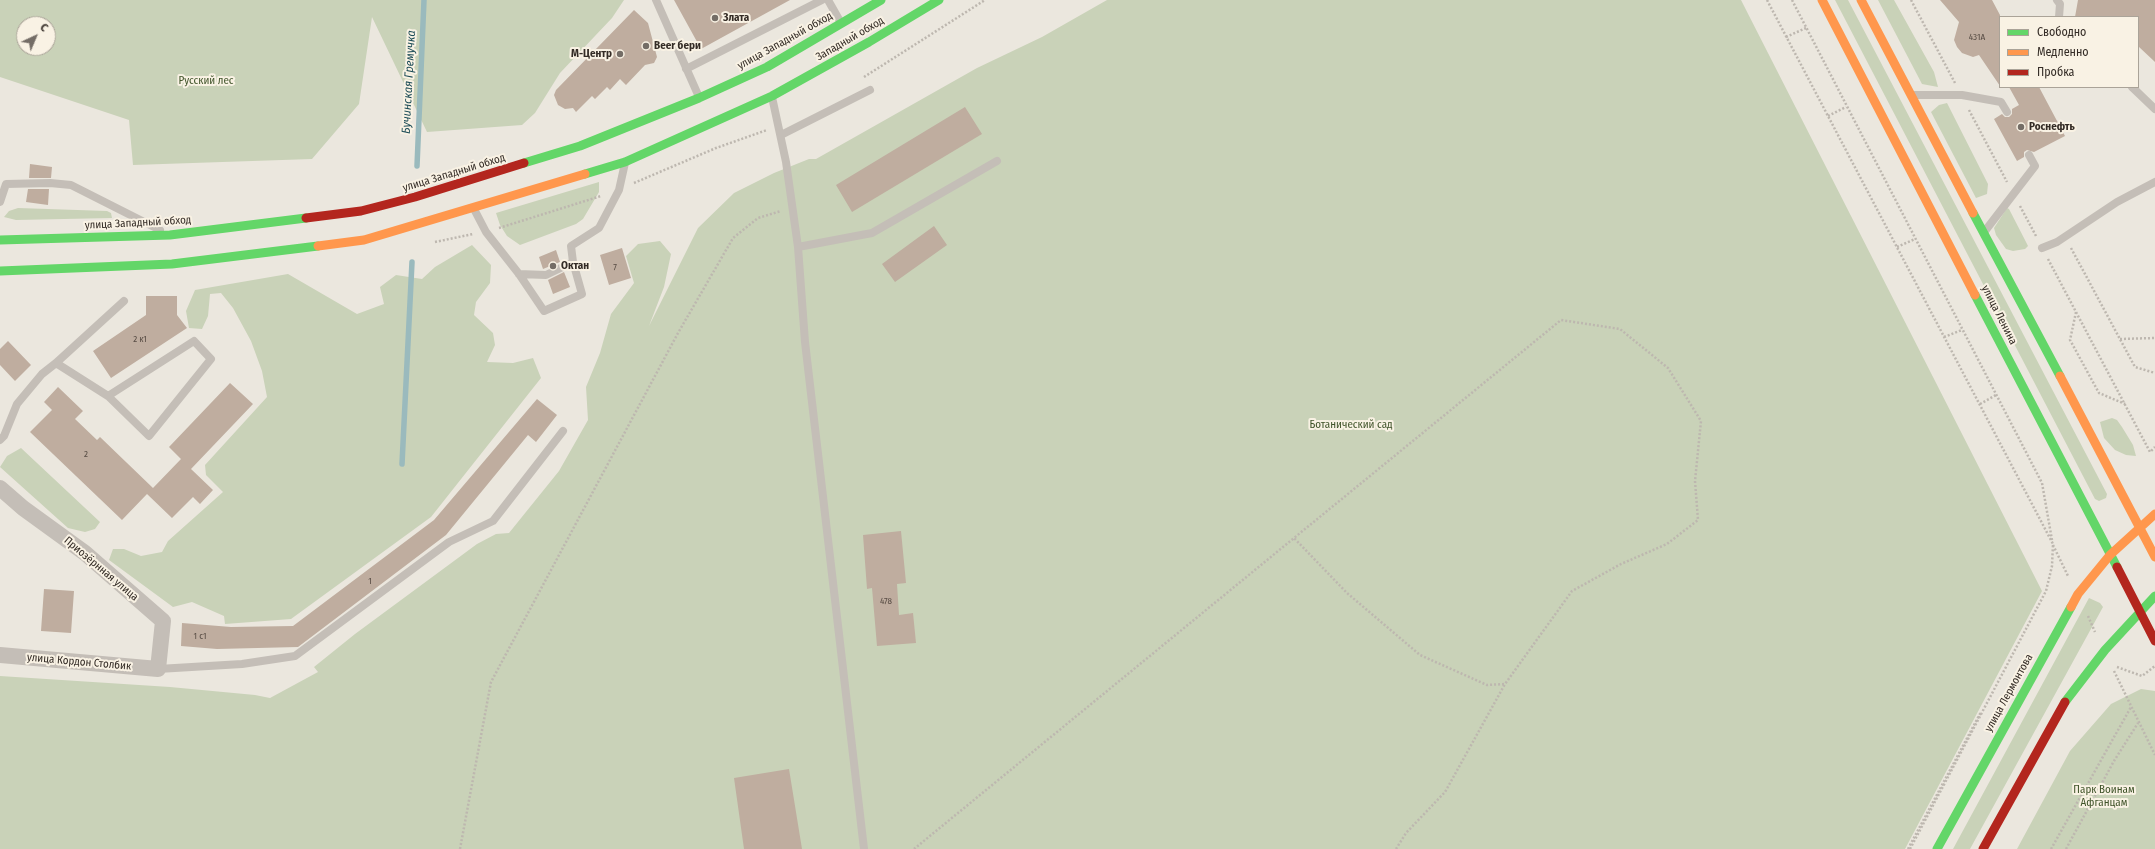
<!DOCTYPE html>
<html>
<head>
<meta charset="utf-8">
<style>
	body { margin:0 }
	#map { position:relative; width:2155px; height:849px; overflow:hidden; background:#ebe7de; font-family:"Fira Sans Condensed",sans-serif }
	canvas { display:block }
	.legend { position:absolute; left:1999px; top:16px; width:140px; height:72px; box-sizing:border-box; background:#f9f2e4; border:1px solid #aaa398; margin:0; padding:5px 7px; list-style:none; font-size:12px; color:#342c26 }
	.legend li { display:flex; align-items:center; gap:8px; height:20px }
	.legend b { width:20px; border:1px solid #aaa398 }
	.north { position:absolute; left:16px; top:16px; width:40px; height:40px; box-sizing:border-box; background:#f9f2e4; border:1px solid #aaa398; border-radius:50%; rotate:44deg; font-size:11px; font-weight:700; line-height:16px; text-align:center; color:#342c26 }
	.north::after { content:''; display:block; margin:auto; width:14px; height:18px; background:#746d66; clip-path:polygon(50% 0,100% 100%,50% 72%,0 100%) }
</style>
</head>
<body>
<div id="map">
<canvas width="2155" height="849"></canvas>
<ul class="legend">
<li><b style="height:5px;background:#63d668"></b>Свободно</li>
<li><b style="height:5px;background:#ff974d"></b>Медленно</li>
<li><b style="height:5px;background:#b3261e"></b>Пробка</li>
</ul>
<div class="north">С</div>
</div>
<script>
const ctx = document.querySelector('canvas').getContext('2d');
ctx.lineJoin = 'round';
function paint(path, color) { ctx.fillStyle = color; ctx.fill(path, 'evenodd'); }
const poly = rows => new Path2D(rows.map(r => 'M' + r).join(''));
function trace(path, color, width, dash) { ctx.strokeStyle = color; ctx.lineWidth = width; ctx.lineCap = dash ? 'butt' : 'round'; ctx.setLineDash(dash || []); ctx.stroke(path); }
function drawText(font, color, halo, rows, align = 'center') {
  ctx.font = font + ' "Fira Sans Condensed",sans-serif'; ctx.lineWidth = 4; ctx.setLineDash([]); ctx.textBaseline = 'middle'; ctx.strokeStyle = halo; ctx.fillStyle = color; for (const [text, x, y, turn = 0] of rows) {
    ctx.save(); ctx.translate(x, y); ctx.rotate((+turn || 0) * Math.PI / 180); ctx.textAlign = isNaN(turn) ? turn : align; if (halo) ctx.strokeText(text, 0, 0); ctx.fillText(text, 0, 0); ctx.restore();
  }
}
const green = poly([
	[0,0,624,0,612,18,560,73,535,113,522,125,427,132,372,17,359,104,312,159,133,165,129,120,0,77],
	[24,24,48,24,48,48,24,48],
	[1107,0,1741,0,2042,591,1905,849,0,849,0,676,170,687,255,695,270,698,318,672,314,667,355,634,477,544,496,534,509,533,559,471,588,420,586,387,600,353,611,314,634,283,626,256,638,244,660,241,671,254,664,287,649,326,698,228,734,193,774,173,809,159,816,159,977,68,1042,37],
	[1835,0,1848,0,2107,494,2106,498,2099,501,2095,499],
	[1878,0,1894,0,1934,72,1938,87,1922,84],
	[1947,103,1988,184,1987,194,1976,198,1931,112,1939,105],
	[599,182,599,192,583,219,576,224,520,245,507,236,500,225,496,213],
	[18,208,107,211,111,213,112,218,16,220,4,217,9,211],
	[2007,208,2009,209,2026,242,2028,246,2025,249,2013,251,2006,249,1996,235,1994,228],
	[472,245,491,265,490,283,476,302,474,315,493,333,495,345,487,362,513,363,533,358,541,378,431,517,291,619,225,624,224,616,192,602,173,607,109,560,113,549,124,549,141,556,162,552,168,541,223,492,206,475,205,465,267,397,262,371,251,341,233,308,221,293,210,294,208,316,202,329,189,328,186,311,195,290,288,274,357,314,384,304,380,287,396,275,422,279,435,267],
	[2112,418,2117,420,2122,427,2133,445,2136,456,2126,455,2115,450,2104,438,2100,422],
	[21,448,100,522,95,529,85,532,68,528,0,467,7,456],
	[2089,598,2100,603,2103,607,1970,849,1953,849],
	[2141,689,2155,691,2155,849,2017,849,2070,751,2111,704]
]);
const stream = poly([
	[417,166,424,0],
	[402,464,412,262]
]);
const building = poly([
	[674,0,790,0,701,49],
	[1940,0,1992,0,2000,15,2000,86,1979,55,1973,57,1962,53,1957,47,1954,40,1959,22],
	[2078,0,2155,0,2155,62,2138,46,2138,17,2075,17],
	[634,10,648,23,657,57,654,63,645,65,626,85,620,79,610,90,607,87,595,99,592,96,576,112,573,108,565,109,558,105,554,95,556,90],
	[2009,87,2039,87,2065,136,2034,152,2027,150,2024,152,2024,157,2017,161,1994,119,2002,114,2005,117,2009,117,2012,114,2012,109,2019,105],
	[965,107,982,134,852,212,836,185],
	[30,164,52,167,51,178,29,178],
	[28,189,49,189,48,205,26,202],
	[934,226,947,245,895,282,882,264],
	[622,248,631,278,609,285,600,255],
	[556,250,560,262,543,269,539,257],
	[564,272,570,287,553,294,548,280],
	[146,296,177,296,177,315,187,328,111,378,93,351,146,315],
	[8,341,31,365,15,381,0,365,0,349],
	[230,383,253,404,191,469,213,490,200,504,193,497,172,518,147,494,122,520,30,432,52,410,44,402,58,387,83,411,75,419,97,440,100,437,153,488,181,459,169,447],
	[537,399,557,415,536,442,528,435,446,535,298,647,217,649,181,646,182,623,231,627,293,626,434,520],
	[901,531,906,583,897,584,899,615,913,613,916,643,877,646,872,588,867,589,863,535],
	[44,589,74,591,71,633,41,631],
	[789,769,802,849,744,849,734,778]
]);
const path = poly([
	[1767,0,2053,544,2052,566,2046,591,1910,849],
	[1792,0,2042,483,2052,540],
	[1911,0,1955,83],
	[1786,37,1806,28],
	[864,77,985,0],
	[1969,110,2007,182],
	[1828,116,1846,107],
	[634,183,716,148,767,130],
	[2020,206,2036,236],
	[499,228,601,196],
	[435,242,473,234],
	[1897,247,1915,239],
	[2071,248,2135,367,2155,373],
	[2048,259,2150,452,2155,447],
	[2076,312,2070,340,2099,393,2125,404],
	[1944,337,1962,330],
	[2120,339,2155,338],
	[1980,404,1996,395],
	[2053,545,2068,576],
	[2088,616,2095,632],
	[2117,667,2142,676,2155,666],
	[2114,671,2155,755],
	[460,849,491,682,678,333,733,238,758,218,781,211],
	[914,849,1294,538,1561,320,1620,329,1668,368,1701,421,1695,481,1698,520,1667,544,1621,564,1572,591,1505,684,1487,685,1420,655,1347,593,1294,538],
	[1396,849,1406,833,1445,792,1505,684],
	[1908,849,1981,712],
	[2051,849,2131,707],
	[2066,849,2114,761,2138,723]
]);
const lane = poly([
	[656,0,699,97],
	[828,0,841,23],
	[2057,0,2060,4,2059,17],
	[686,69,822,0],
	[2132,87,2155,109],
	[1914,95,1962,95,2001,102,2007,112],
	[772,97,786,162,798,247,805,342,864,849],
	[781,135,870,90],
	[0,202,6,184,50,183,71,185,160,230],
	[474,209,486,232,519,274,544,311,582,294,573,262,571,246,599,228,619,190,625,163],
	[1985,231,2035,166,2029,155],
	[798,247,872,233,997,161],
	[2042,248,2057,242,2117,202,2155,182],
	[519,274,546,275,573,262],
	[56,363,124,301],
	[0,440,4,436,17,404,42,374,56,363,108,396,149,436,211,359,194,341,108,396],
	[158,669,242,664,295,656,449,542,493,521,563,431]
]);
const street = poly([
	[0,488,23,508,85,553,163,621,158,669,0,655]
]);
const fast = poly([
	[524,163,580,146,699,98,767,67,881,0],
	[585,174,625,162,772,96,869,42,939,0],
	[1973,213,2060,376],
	[0,240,170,235,306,218],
	[0,271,172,264,318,246],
	[1975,295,2117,567],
	[2065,702,2105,650,2155,596],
	[1937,849,2071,607]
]);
const slow = poly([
	[1822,0,1975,295],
	[1861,0,1973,213],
	[318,246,364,240,585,174],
	[2060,376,2155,557],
	[2071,607,2078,594,2110,555,2155,514]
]);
const jam = poly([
	[306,218,361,211,415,197,524,163],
	[2117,567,2155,641],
	[1983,849,2065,702]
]);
const markers = [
	[715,18,4,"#746d66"],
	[646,46,4,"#746d66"],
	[620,54,4,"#746d66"],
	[2021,127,4,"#746d66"],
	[553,266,4,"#746d66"]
];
const numberNames = [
	["431А",1977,37],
	["7",615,267],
	["2 к1",140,339],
	["2",86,454],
	["1",370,581],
	["478",886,601],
	["1 с1",200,636]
];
const poiNames = [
	["Злата",723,18],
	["Beer бери",654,46],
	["М-Центр",612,54,"right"],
	["Роснефть",2029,127],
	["Октан",561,266]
];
const streetNames = [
	["Западный обход",850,39,-30],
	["улица Западный обход",785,41,-29],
	["улица Западный обход",454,173,-17],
	["улица Западный обход",138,223,-3],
	["улица Ленина",1999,315,63],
	["Приозёрнная улица",101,569,40],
	["улица Кордон Столбик",79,662,5],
	["улица Лермонтова",2009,693,-61]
];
const parkNames = [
	["Русский лес",206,81],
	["Ботанический сад",1351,425],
	["Парк Воинам",2104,790],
	["Афганцам",2104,803]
];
const waterNames = [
	["Бучинская Гремучка",409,82,-87]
];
paint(green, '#c9d2b8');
trace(stream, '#9ababd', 5.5);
paint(building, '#bfad9f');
trace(path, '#bdb7af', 2.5, [2, 2]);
trace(lane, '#c4beb7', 8);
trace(street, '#c4beb7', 16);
trace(fast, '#63d668', 9);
trace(slow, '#ff974d', 9);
trace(jam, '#b3261e', 9);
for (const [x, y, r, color] of markers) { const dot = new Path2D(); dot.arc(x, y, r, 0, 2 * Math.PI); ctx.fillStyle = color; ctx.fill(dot); trace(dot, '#f9f2e4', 1.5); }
drawText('9px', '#574c44', null, numberNames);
drawText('bold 11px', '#342c26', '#f9f2e4', poiNames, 'left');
drawText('11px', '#342c26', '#f9f2e4', streetNames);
drawText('11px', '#3f5329', '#f9f2e4', parkNames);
drawText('italic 12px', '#1b4b56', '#f9f2e4', waterNames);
</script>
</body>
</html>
